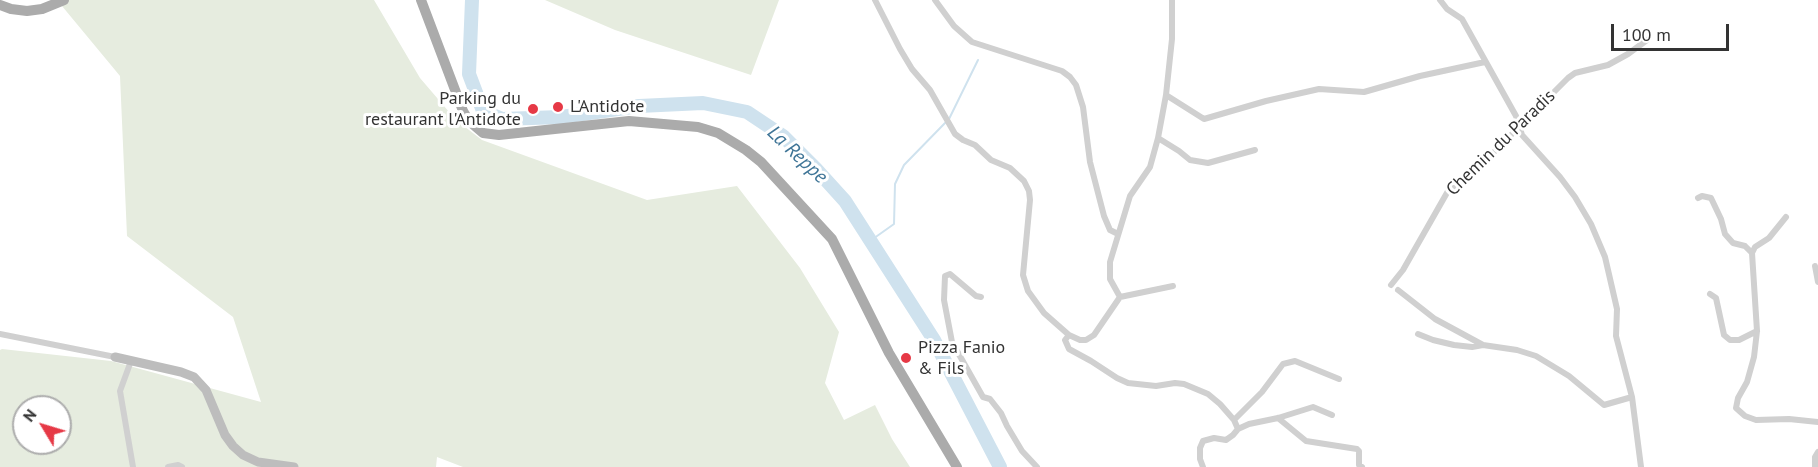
<!DOCTYPE html>
<html>
<head>
<meta charset="utf-8">
<style>
	body { margin:0 }
	#map { position:relative; width:1818px; height:467px; overflow:hidden; background:#fff; font-family:"PT Sans",sans-serif }
	canvas { display:block }
	.north { position:absolute; left:12px; top:395px; width:60px; height:60px; box-sizing:border-box; background:#fff; border:2px solid #adadad; border-radius:50%; rotate:308deg; font-size:16px; font-weight:700; line-height:24px; text-align:center; color:#333 }
	.north::after { content:''; display:block; margin:auto; width:21px; height:27px; background:#e63946; clip-path:polygon(50% 0,100% 100%,50% 72%,0 100%) }
	.scale { position:absolute; left:1611px; top:24px; width:118px; height:27px; box-sizing:border-box; border:3px solid #333; border-top:0; padding-left:8px; font-size:18px; line-height:21px; white-space:nowrap; color:#333; -webkit-text-stroke:4px #fff; paint-order:stroke }
</style>
</head>
<body>
<div id="map">
<canvas width="1818" height="467"></canvas>
<div class="north">N</div>
<div class="scale">100 m</div>
</div>
<script>
const ctx = document.querySelector('canvas').getContext('2d');
ctx.lineJoin = 'round';
function paint(path, color) { ctx.fillStyle = color; ctx.fill(path, 'evenodd'); }
const poly = rows => new Path2D(rows.map(r => 'M' + r).join(''));
function trace(path, color, width, dash) { ctx.strokeStyle = color; ctx.lineWidth = width; ctx.lineCap = dash ? 'butt' : 'round'; ctx.setLineDash(dash || []); ctx.stroke(path); }
function drawText(font, color, halo, rows, align = 'center') {
  ctx.font = font + ' "PT Sans",sans-serif'; ctx.lineWidth = 6; ctx.setLineDash([]); ctx.textBaseline = 'middle'; ctx.strokeStyle = halo; ctx.fillStyle = color; for (const [text, x, y, turn = 0] of rows) {
    ctx.save(); ctx.translate(x, y); ctx.rotate((+turn || 0) * Math.PI / 180); ctx.textAlign = isNaN(turn) ? turn : align; if (halo) ctx.strokeText(text, 0, 0); ctx.fillText(text, 0, 0); ctx.restore();
  }
}
const green = poly([
	[57,0,374,0,420,78,456,120,482,140,647,200,737,186,800,268,839,332,825,383,844,420,875,405,892,439,910,467,463,467,437,457,436,467,0,467,0,350,2,349,111,361,261,402,233,317,127,236,120,76],
	[24,407,60,407,60,443,24,443],
	[545,0,779,0,751,75,615,30]
]);
const stream = poly([
	[949,119,978,60],
	[870,241,894,224,895,184,904,165,946,122]
]);
const river = poly([
	[472,0,469,74,483,111,502,119,561,117,639,106,703,103,747,112,783,136,816,169,845,201,934,340,1000,467]
]);
const street = poly([
	[875,0,900,49,912,69,930,90,955,134,963,140,975,145,991,160,1010,168,1024,181,1029,191,1030,200,1023,275,1028,291,1044,313,1061,328,1069,335,1080,340,1086,340,1094,335,1120,297,1110,279,1110,262,1130,196,1150,167,1158,138,1166,95,1172,39,1172,0],
	[935,0,954,26,972,42,1062,71,1070,77,1076,85,1083,107,1090,162,1104,216,1110,230,1118,234],
	[1440,0,1447,9,1462,19,1516,116,1522,135,1560,177,1575,197,1591,224,1605,257,1617,309,1616,336,1632,397,1641,467],
	[1166,95,1204,119,1266,101,1319,89,1364,92,1420,76,1485,62],
	[1158,138,1179,151,1190,160,1208,163,1255,150],
	[1698,198,1702,196,1711,198,1721,219,1725,234,1733,243,1745,246,1752,253,1757,331,1754,357,1747,382,1738,398,1736,408,1745,416,1756,420,1789,419,1818,422],
	[1752,253,1755,247,1769,238,1786,217],
	[1815,266,1818,282],
	[1391,285,1403,270,1448,191,1478,168,1568,78,1575,73,1608,65,1628,54,1647,40],
	[1398,290,1435,319,1483,345,1517,350,1536,356,1569,376,1604,405,1632,397],
	[1710,294,1716,298,1724,335,1730,340,1739,340,1757,331],
	[981,297,976,296,950,274,945,276,944,300,952,342,983,397,990,399,1001,413,1007,426,1022,451,1037,467],
	[1120,297,1173,286],
	[0,334,115,357],
	[1418,334,1433,340,1454,345,1472,347,1483,345],
	[1069,335,1065,340,1069,349,1091,361,1117,378,1128,383,1156,386,1175,383,1184,384,1208,394,1220,404,1234,420,1238,429,1233,435,1226,440,1214,438,1203,441,1200,448,1200,459,1203,467],
	[131,361,120,391,133,467],
	[1278,418,1306,441,1357,449,1359,451,1359,465,1362,467],
	[1234,420,1262,392,1283,364,1295,361,1339,379],
	[1238,429,1249,424,1278,418,1313,407,1332,415],
	[168,467,178,465,182,467],
	[1815,467,1815,457,1818,452]
]);
const secondary = poly([
	[115,357,181,372,194,377,206,390,225,435,233,446,243,455,258,462,294,467]
]);
const primary = poly([
	[421,0,463,111,469,121,483,133,499,135,629,121,698,127,718,133,746,150,761,162,832,239,889,353,957,467],
	[0,5,11,9,27,11,42,9,64,0]
]);
const markers = [
	[558,107,6,"#e63946"],
	[533,109,6,"#e63946"],
	[906,358,6,"#e63946"]
];
const poiNames = [
	["Parking du",521,99,"right"],
	["restaurant l'Antidote",521,120,"right"],
	["L'Antidote",570,107],
	["Pizza Fanio",918,348],
	["& Fils",918,369]
];
const streetNames = [
	["Chemin du Paradis",1501,143,-44]
];
const waterNames = [
	["La Reppe",797,155,43]
];
paint(green, '#e6ecdf');
trace(stream, '#cfe2ee', 2);
trace(river, '#cfe2ee', 14);
trace(street, '#d0d0d0', 6);
trace(secondary, '#bdbdbd', 9);
trace(primary, '#ababab', 10);
for (const [x, y, r, color] of markers) { const dot = new Path2D(); dot.arc(x, y, r, 0, 2 * Math.PI); ctx.fillStyle = color; ctx.fill(dot); trace(dot, '#fff', 2); }
drawText('18px', '#333', '#fff', poiNames, 'left');
drawText('18px', '#333', '#fff', streetNames);
drawText('italic 20px', '#3f7597', '#fff', waterNames);
</script>
</body>
</html>
